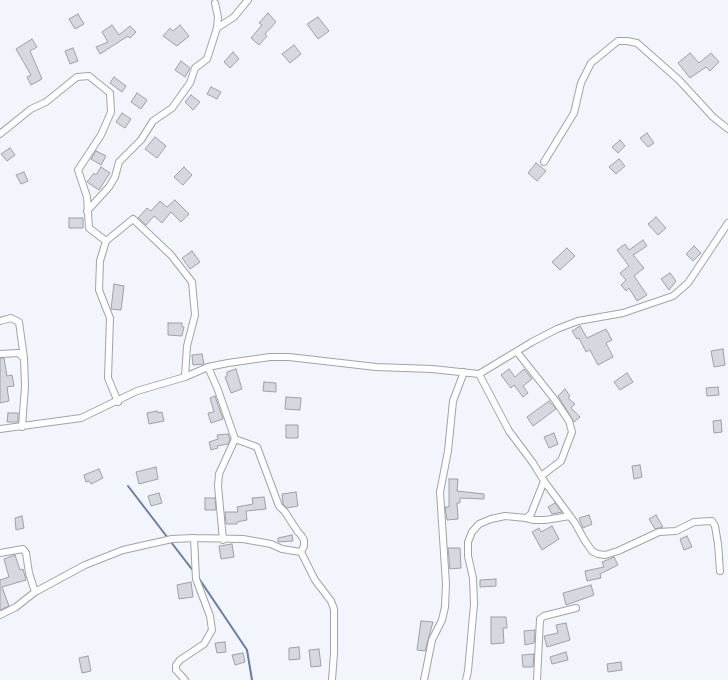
<!DOCTYPE html>
<html>
<head>
<meta charset="utf-8">
<style>
	body { margin:0 }
	canvas { display:block; background:#f2f5fc }
</style>
</head>
<body>
<canvas width="728" height="680"></canvas>
<script>
const ctx = document.querySelector('canvas').getContext('2d');
ctx.lineJoin = 'round';
const poly = rows => new Path2D(rows.map(r => 'M' + r).join(''));
function trace(path, color, width, dash) { ctx.strokeStyle = color; ctx.lineWidth = width; ctx.lineCap = dash ? 'butt' : 'round'; ctx.setLineDash(dash || []); ctx.stroke(path); }
function paint(path, color) { ctx.fillStyle = color; ctx.fill(path, 'evenodd'); }
const stream = poly([
	[128,486,194,572],
	[198,577,247,650,252,680]
]);
const building = poly([
	[268,13,276,22,265,34,267,36,259,45,251,38,262,25,259,23,268,13],
	[78,14,84,24,75,29,69,19,78,14],
	[318,17,329,31,318,39,307,24,318,17],
	[112,25,119,35,130,26,136,32,130,38,128,36,100,54,96,47,108,42,102,32,112,25],
	[180,25,189,36,177,46,163,36,170,28,173,31,180,25],
	[32,39,37,47,30,51,42,79,31,85,27,77,31,75,16,49,32,39],
	[294,45,301,54,290,63,282,54,294,45],
	[73,48,78,61,70,64,65,51,73,48],
	[233,52,239,59,230,68,224,62,233,52],
	[690,53,699,63,711,53,719,62,710,71,706,67,690,78,678,63,690,53],
	[181,61,190,68,185,77,175,70,181,61],
	[114,77,126,86,122,92,110,83,114,77],
	[211,87,221,92,217,99,207,94,211,87],
	[137,93,147,100,141,109,131,102,137,93],
	[191,95,200,102,193,110,185,102,191,95],
	[122,113,131,119,125,128,116,122,122,113],
	[647,133,654,143,648,147,640,138,647,133],
	[155,137,166,146,157,158,145,149,155,137],
	[620,140,625,146,618,153,612,147,620,140],
	[10,148,15,155,7,161,1,154,10,148],
	[96,151,106,156,101,165,91,159,96,151],
	[619,159,625,166,616,174,609,167,619,159],
	[536,163,546,171,537,181,528,173,536,163],
	[101,167,110,173,99,190,87,182,94,173,96,175,101,167],
	[184,167,192,175,183,185,174,177,184,167],
	[24,172,28,181,21,184,16,175,24,172],
	[175,200,189,214,181,222,171,212,162,223,154,216,146,225,138,218,147,208,151,211,160,201,167,207,175,200],
	[656,217,666,228,658,235,648,224,656,217],
	[69,218,83,218,83,228,69,228,69,218],
	[643,240,647,246,633,255,644,268,634,276,647,295,637,301,629,288,626,291,621,285,626,280,620,273,629,266,617,250,625,244,629,250,643,240],
	[694,246,701,253,693,261,686,254,694,246],
	[567,248,575,256,560,270,552,262,567,248],
	[192,251,200,262,190,269,182,258,192,251],
	[670,273,676,281,669,290,661,279,670,273],
	[114,284,124,286,121,310,111,309,114,284],
	[168,323,182,323,182,327,184,327,182,336,168,335,168,323],
	[580,326,587,338,606,329,612,340,606,343,613,357,598,365,590,350,586,352,579,338,577,339,572,331,580,326],
	[723,349,725,365,714,367,711,351,723,349],
	[202,354,204,364,193,365,192,355,202,354],
	[0,358,4,358,7,376,12,375,14,386,7,387,9,401,0,403,0,358],
	[236,369,242,389,231,393,225,377,227,376,227,372,236,369],
	[509,369,515,377,524,369,532,379,523,386,528,393,523,397,514,385,511,388,501,375,509,369],
	[627,373,633,382,620,390,614,382,627,373],
	[264,382,276,383,276,392,263,391,264,382],
	[718,387,719,395,707,396,706,388,718,387],
	[565,389,570,396,568,398,575,404,571,408,580,417,574,422,558,396,565,389],
	[215,396,223,419,211,423,208,413,214,412,210,398,215,396],
	[286,397,301,398,300,410,285,409,286,397],
	[549,401,556,409,533,426,527,417,549,401],
	[157,411,158,413,162,412,164,421,149,424,147,413,157,411],
	[8,413,18,413,18,422,7,422,8,413],
	[721,420,722,432,714,433,713,421,721,420],
	[286,425,298,425,298,438,286,438,286,425],
	[554,433,558,444,549,448,544,437,554,433],
	[228,434,230,440,228,444,217,446,218,448,211,450,209,442,218,439,217,435,228,434],
	[640,465,642,477,634,479,632,466,640,465],
	[156,467,158,479,139,484,136,472,156,467],
	[99,469,103,478,91,484,89,481,86,482,84,475,99,469],
	[449,479,458,479,457,491,484,494,484,499,460,498,460,503,457,503,458,519,447,520,445,507,449,507,449,479],
	[296,492,298,506,287,508,283,504,282,494,296,492],
	[159,493,162,503,151,506,148,496,159,493],
	[264,497,266,509,246,511,247,520,237,522,237,524,226,524,225,512,238,512,237,507,253,504,252,498,264,497],
	[205,498,215,498,216,510,205,510,205,498],
	[555,503,562,512,552,514,548,507,555,503],
	[589,515,592,524,583,528,579,518,589,515],
	[656,515,663,527,655,529,649,519,656,515],
	[22,516,24,528,16,530,15,518,22,516],
	[552,526,559,539,542,550,532,532,539,528,541,532,552,526],
	[292,535,293,541,278,542,278,538,292,535],
	[687,536,692,547,684,550,680,539,687,536],
	[232,544,234,557,221,559,219,546,232,544],
	[448,548,460,548,461,568,450,569,448,548],
	[15,555,20,570,23,569,26,580,2,587,9,606,0,610,0,580,9,577,4,559,15,555],
	[614,557,618,565,600,574,601,578,587,581,585,571,604,567,602,562,614,557],
	[496,579,496,586,480,587,480,580,496,579],
	[191,582,193,597,179,599,177,585,191,582],
	[591,585,594,595,566,605,563,593,591,585],
	[491,617,506,617,507,628,503,628,504,643,491,644,491,617],
	[421,621,433,622,425,651,417,650,421,621],
	[566,623,570,640,547,647,544,636,558,633,556,625,566,623],
	[535,630,534,643,525,645,524,631,535,630],
	[225,642,226,652,217,653,215,643,225,642],
	[299,647,300,659,289,660,289,648,299,647],
	[319,649,321,666,311,667,309,650,319,649],
	[566,652,568,660,552,664,550,657,566,652],
	[243,653,245,662,235,665,232,655,243,653],
	[534,654,533,667,523,667,522,655,534,654],
	[88,656,91,671,82,673,79,658,88,656],
	[621,662,622,670,608,672,607,664,621,662]
]);
const street = poly([
	[217,28,234,17,248,0],
	[0,134,31,109,46,102,77,77,89,76,110,93,111,112,101,135,78,170,87,197,89,228,106,241,100,261,99,290,110,318,108,378,118,402],
	[544,162,574,113,581,83,591,63,618,41,627,41,637,43,679,80,713,117,728,129],
	[87,211,109,187,115,177,119,162,141,140,153,121,172,108,190,83,195,68,207,59,217,28,218,17,215,3],
	[106,241,133,219,171,255,192,282,195,315,187,346,185,377],
	[0,321,11,318,19,322,24,358],
	[517,352,555,400,569,421,572,432,561,461,541,476],
	[0,354,18,353,24,358,25,386,22,427],
	[0,429,81,418,137,391,185,377,208,367,228,363,270,357,289,357,376,367,432,369,479,374,532,342,557,329,578,321,623,313,673,296,688,283,728,223],
	[544,481,575,523,585,541,592,551,598,554,605,555,618,551,659,532,676,531,694,522,712,521,715,526,718,544,720,571],
	[526,518,534,520,545,520,570,516],
	[194,538,243,539,271,544,282,549,301,552,304,546,304,540,301,535,298,532,285,512,279,506,257,447,235,439,218,390,208,367],
	[223,540,218,486,219,474,235,439],
	[301,552,315,580,331,601,334,609,334,653,332,680],
	[0,553,23,549,26,553,29,573,35,592],
	[0,615,16,607,35,592,85,565,123,550,172,539,194,538,196,579,210,616,212,630,204,644,180,660,176,665,176,670,185,680],
	[424,680,432,640,442,620,445,607,446,584,440,492,448,451,453,401,464,372],
	[466,680,468,671,474,604,473,578,468,556,468,542,472,532,479,524,491,519,505,516,526,518,531,514,544,481,533,463,509,431,479,374],
	[537,680,540,619,544,616,576,608]
]);
trace(stream, '#697da4', 2);
paint(building, '#d5d9df');
trace(building, '#9da1a7', 1);
trace(street, '#a0a4aa', 8);
trace(street, '#fff', 6);
</script>
</body>
</html>
